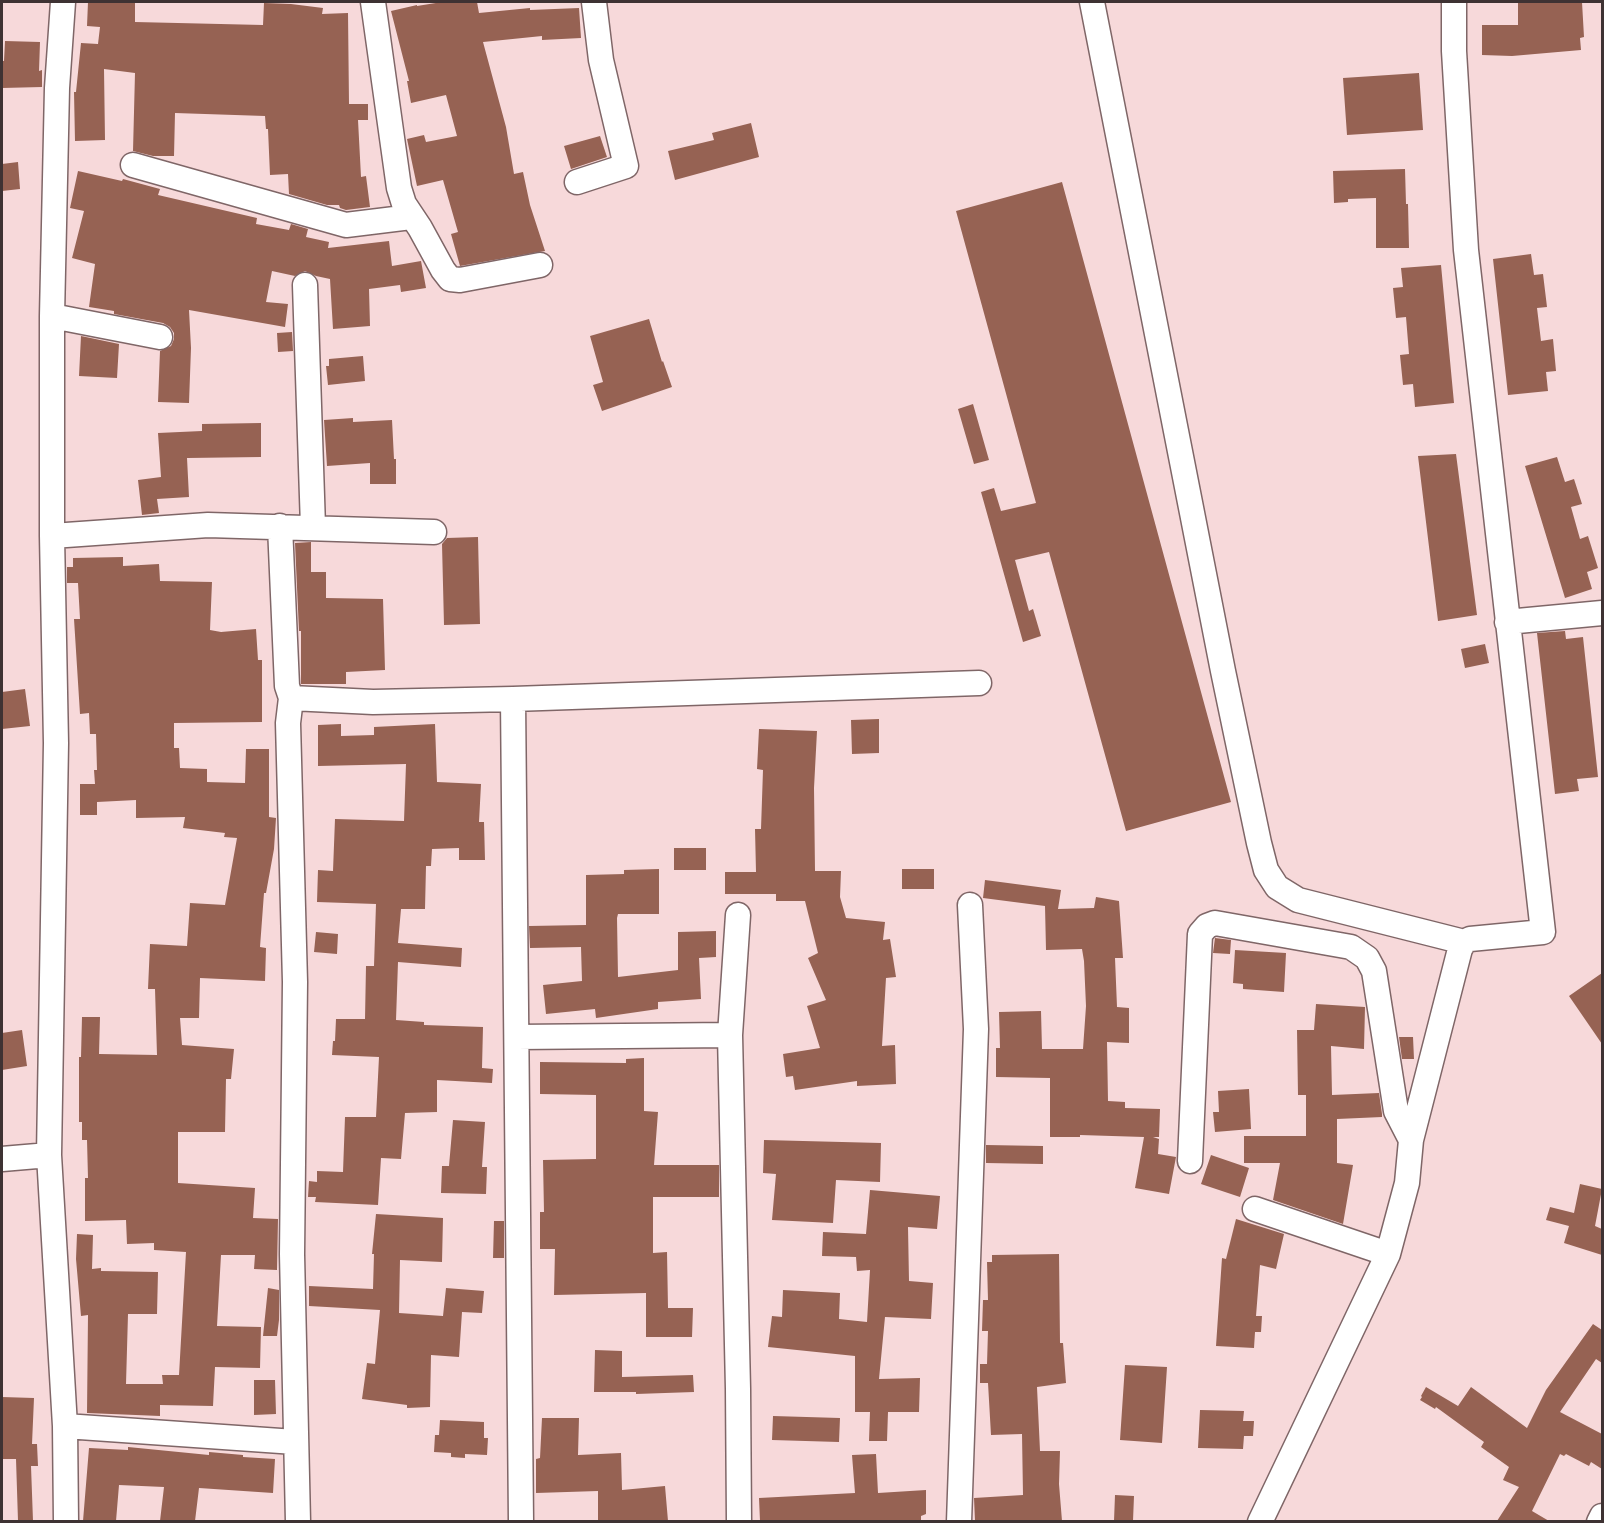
<!DOCTYPE html>
<html>
<head>
<meta charset="utf-8">
<style>
	body { margin:0 }
	#map { position:relative; width:1604px; height:1523px; overflow:hidden; background:#f7d9da; font-family:"PT Sans Narrow",sans-serif }
	canvas { display:block }
	.frame { position:absolute; inset:0; border:3px solid #3e3233; pointer-events:none }
</style>
</head>
<body>
<div id="map">
<canvas width="1604" height="1523"></canvas>
<div class="frame"></div>
</div>
<script>
const ctx = document.querySelector('canvas').getContext('2d');
ctx.lineJoin = 'round';
function paint(path, color) { ctx.fillStyle = color; ctx.fill(path, 'evenodd'); }
const poly = rows => new Path2D(rows.map(r => 'M' + r).join(''));
function trace(path, color, width, dash) { ctx.strokeStyle = color; ctx.lineWidth = width; ctx.lineCap = dash ? 'butt' : 'round'; ctx.setLineDash(dash || []); ctx.stroke(path); }
const building = poly([
	[88,2,135,2,135,22,263,25,264,3,291,4,323,8,322,14,348,13,349,104,368,104,368,120,358,120,361,177,366,176,370,207,346,210,340,208,339,205,327,205,289,194,288,174,270,175,268,129,266,129,265,116,175,113,174,156,153,156,133,151,135,73,104,69,105,140,75,141,74,92,76,92,81,43,98,44,100,27,87,26],
	[442,2,477,2,479,13,530,8,530,10,579,8,581,38,542,40,542,36,483,42,506,127,514,174,523,172,530,205,545,251,460,266,451,234,458,232,443,180,417,186,407,139,424,135,426,142,457,136,446,95,411,103,407,81,409,81,391,11,417,5,417,6],
	[1518,2,1582,2,1584,37,1580,38,1581,50,1512,56,1482,55,1482,25,1518,25],
	[5,41,40,42,39,71,42,70,42,87,2,88,2,61,4,61],
	[1419,73,1423,130,1347,135,1343,78],
	[751,123,759,157,675,180,668,151,714,140,712,133],
	[600,136,607,157,571,169,564,146],
	[18,162,20,189,2,191,2,164],
	[1405,169,1406,204,1408,204,1409,248,1376,248,1376,198,1348,199,1348,202,1334,203,1333,171],
	[78,171,122,181,123,179,160,189,158,195,257,218,256,224,289,230,291,224,308,229,306,237,329,242,328,248,389,241,392,266,421,261,426,288,401,292,400,285,369,289,370,326,333,329,330,279,316,276,305,271,295,276,272,271,266,302,288,304,285,327,189,310,191,348,189,403,158,402,160,351,171,346,174,339,174,333,170,327,163,323,114,314,114,311,89,307,95,264,72,258,84,211,70,208],
	[1062,182,1231,802,1126,831,1049,552,1015,560,1029,611,1033,609,1041,636,1023,642,981,492,994,488,1001,511,1036,503,956,211],
	[1531,254,1534,275,1543,274,1547,307,1537,308,1541,341,1553,339,1556,371,1546,372,1548,391,1508,395,1493,259],
	[1441,265,1454,403,1415,407,1413,384,1403,385,1400,355,1409,354,1406,317,1396,318,1393,288,1403,287,1401,268],
	[649,319,662,362,663,361,672,387,602,411,593,385,603,382,590,336],
	[292,332,293,351,278,352,277,333],
	[81,336,119,344,117,378,79,376],
	[363,356,365,381,328,385,326,366,329,366,329,359],
	[973,404,989,460,974,464,958,409],
	[353,418,353,422,392,420,394,459,396,459,396,484,370,484,370,463,327,466,324,420],
	[261,423,261,457,187,458,189,497,157,499,159,513,142,515,138,480,161,477,158,433,202,431,202,424],
	[1456,454,1477,615,1438,621,1418,456],
	[1557,457,1565,482,1574,479,1582,504,1571,507,1580,539,1588,536,1598,568,1587,572,1592,589,1565,598,1525,466],
	[478,537,480,624,444,625,442,544,447,538],
	[311,542,311,572,326,572,326,598,383,599,385,670,346,672,346,684,301,684,301,631,299,631,295,543],
	[123,557,123,566,159,564,160,581,212,582,210,630,221,632,256,629,258,660,262,660,262,722,174,723,174,748,179,748,180,768,207,769,207,782,245,783,246,749,269,749,269,817,276,818,274,849,266,893,264,893,260,947,266,948,265,981,200,978,199,1018,180,1018,182,1045,234,1049,231,1079,226,1079,225,1132,178,1132,178,1183,255,1188,253,1218,278,1219,277,1270,254,1269,255,1255,221,1255,217,1326,261,1327,260,1368,215,1367,213,1406,160,1405,160,1416,87,1413,88,1315,81,1316,76,1259,77,1234,93,1235,92,1269,101,1268,101,1271,158,1272,157,1314,128,1314,126,1384,163,1384,162,1375,179,1375,186,1252,154,1250,154,1243,127,1244,126,1220,85,1221,85,1178,88,1178,87,1140,82,1140,82,1122,79,1122,79,1057,81,1057,82,1017,100,1017,99,1054,157,1055,155,989,148,989,150,944,187,946,190,903,225,905,237,838,224,837,225,833,183,828,185,817,136,818,136,800,97,802,97,815,80,815,80,784,95,784,94,770,97,770,96,734,90,734,89,713,80,714,74,619,80,619,78,583,67,583,67,567,73,567,73,558],
	[1565,631,1566,639,1583,637,1598,777,1577,779,1579,791,1555,794,1537,633],
	[1485,644,1489,663,1465,668,1461,649],
	[25,689,30,726,2,729,2,692],
	[879,719,879,753,852,754,851,720],
	[341,724,341,736,374,735,374,727,435,724,437,782,481,784,479,822,484,822,485,860,459,860,459,848,432,849,431,866,426,866,425,909,401,909,398,943,462,948,461,967,398,962,396,1020,424,1022,424,1025,483,1027,482,1068,493,1069,492,1083,437,1080,437,1112,405,1113,401,1159,381,1158,378,1205,315,1202,316,1197,308,1197,309,1181,317,1182,317,1171,343,1172,345,1117,376,1117,379,1057,332,1055,333,1041,335,1041,336,1019,365,1019,366,966,374,966,376,904,317,902,318,870,333,871,335,819,404,821,406,764,318,766,318,725],
	[759,729,817,731,814,788,815,871,841,871,840,897,846,918,885,922,883,940,890,939,896,977,886,978,882,1046,895,1045,896,1084,857,1086,857,1081,795,1090,793,1076,786,1077,783,1054,820,1048,807,1006,826,1000,808,958,818,953,805,901,776,901,776,894,725,894,725,872,756,872,755,829,761,829,763,770,757,769],
	[674,848,706,848,706,870,674,870],
	[659,869,659,914,618,914,617,918,618,977,678,970,678,932,716,931,716,957,699,958,701,999,658,1002,658,1009,596,1018,595,1009,546,1014,543,985,582,981,581,947,530,948,529,926,586,925,586,875,624,874,624,870],
	[902,869,934,869,934,889,902,889],
	[985,880,1061,890,1058,909,1094,908,1096,897,1119,901,1123,958,1115,958,1117,1007,1129,1008,1129,1043,1107,1042,1108,1101,1125,1102,1125,1108,1160,1109,1159,1137,1153,1137,1159,1139,1158,1154,1176,1157,1169,1194,1135,1188,1144,1137,1080,1135,1080,1137,1050,1137,1050,1078,996,1077,996,1048,1000,1048,999,1012,1041,1011,1042,1049,1083,1049,1086,1006,1084,961,1082,949,1046,950,1045,906,983,898],
	[316,932,338,934,337,954,314,952],
	[1215,938,1231,940,1230,954,1213,953],
	[1235,950,1286,953,1284,992,1243,989,1243,984,1233,983],
	[1602,973,1602,1044,1569,996],
	[1316,1004,1365,1007,1364,1049,1331,1046,1332,1095,1379,1093,1382,1114,1382,1117,1337,1119,1337,1163,1353,1165,1343,1224,1273,1200,1280,1163,1244,1163,1244,1136,1306,1136,1306,1095,1298,1095,1297,1030,1314,1030],
	[22,1030,27,1066,2,1070,2,1033],
	[1399,1037,1413,1037,1414,1059,1402,1059],
	[644,1058,644,1111,658,1112,654,1165,719,1165,719,1197,653,1197,653,1253,667,1252,668,1308,693,1308,692,1337,646,1337,646,1293,554,1295,555,1249,540,1249,540,1212,544,1212,543,1160,596,1159,596,1095,540,1094,540,1062,626,1063,626,1059],
	[1249,1089,1251,1129,1215,1132,1213,1112,1219,1112,1218,1091],
	[453,1120,485,1122,482,1167,487,1167,486,1194,441,1193,442,1166,449,1166],
	[764,1140,881,1143,880,1182,836,1180,833,1223,772,1220,776,1174,763,1173],
	[986,1145,1043,1146,1043,1164,986,1163],
	[1211,1155,1249,1168,1240,1197,1201,1184],
	[1580,1184,1602,1189,1595,1226,1602,1229,1602,1255,1564,1243,1569,1226,1546,1220,1550,1207,1574,1213],
	[870,1190,940,1196,937,1229,908,1227,909,1281,933,1283,931,1319,885,1317,879,1379,920,1378,919,1412,888,1412,887,1441,869,1441,870,1412,855,1412,855,1356,768,1347,772,1316,782,1317,783,1290,840,1293,839,1319,867,1322,870,1270,857,1271,856,1257,822,1256,823,1232,866,1234],
	[376,1214,443,1218,442,1262,400,1260,399,1313,443,1316,446,1288,484,1291,482,1313,462,1312,459,1357,431,1355,430,1407,407,1408,407,1405,362,1399,367,1363,375,1364,380,1310,309,1306,309,1286,373,1289,374,1254,372,1254],
	[1236,1219,1284,1234,1276,1269,1260,1265,1256,1316,1262,1316,1261,1332,1255,1332,1254,1348,1216,1346,1222,1258,1226,1259],
	[494,1221,504,1221,504,1258,493,1258],
	[1059,1254,1060,1343,1063,1343,1066,1383,1037,1387,1040,1451,1060,1451,1059,1484,1062,1521,975,1521,974,1498,1023,1495,1022,1434,991,1435,988,1383,980,1383,980,1364,987,1364,988,1331,982,1331,983,1300,988,1300,987,1262,992,1262,992,1255],
	[268,1288,279,1290,279,1320,277,1336,263,1336],
	[1593,1324,1602,1330,1602,1363,1596,1359,1560,1412,1602,1434,1602,1469,1591,1462,1589,1466,1566,1454,1564,1456,1560,1454,1532,1511,1549,1521,1497,1521,1519,1487,1503,1480,1509,1467,1481,1447,1484,1442,1436,1407,1435,1409,1420,1400,1422,1397,1421,1396,1426,1387,1458,1406,1471,1387,1527,1428,1546,1390],
	[595,1350,622,1351,622,1377,693,1375,694,1392,636,1394,636,1392,594,1392],
	[1125,1365,1167,1367,1162,1443,1120,1440],
	[254,1380,275,1380,276,1414,254,1415],
	[2,1397,34,1398,32,1444,37,1444,38,1466,31,1466,33,1521,18,1521,16,1459,2,1459],
	[1200,1410,1244,1411,1243,1421,1254,1421,1253,1436,1244,1436,1243,1449,1198,1448],
	[773,1416,840,1418,839,1442,772,1440],
	[542,1418,579,1418,578,1455,621,1453,622,1490,665,1486,668,1521,598,1521,598,1491,536,1493,536,1459,540,1458],
	[440,1420,484,1422,484,1438,488,1438,487,1455,465,1454,465,1458,451,1457,451,1453,434,1452,435,1435,439,1435],
	[128,1447,209,1455,209,1452,243,1455,243,1457,275,1459,273,1493,199,1488,195,1521,160,1521,164,1487,119,1485,116,1521,83,1521,89,1448,128,1450],
	[876,1454,878,1493,926,1490,926,1514,921,1516,921,1521,760,1521,759,1498,855,1493,852,1455],
	[1115,1495,1134,1496,1133,1521,1114,1521]
]);
const minor = poly([
	[63,2,57,88,52,316,52,536,56,743,49,1155,65,1426,66,1522],
	[373,2,399,188,404,204,420,228,443,270,450,279,460,280,540,265],
	[1092,2,1223,671,1259,843,1266,870,1277,887,1298,900,1464,942],
	[133,165,346,225,411,217],
	[577,182,626,166,601,60,594,2],
	[305,285,313,527],
	[52,316,160,337],
	[280,526,287,686,291,698,288,723,295,982,292,1254,298,1522],
	[52,536,208,525,434,532],
	[1507,622,1602,613],
	[291,698,373,702,513,699,979,683],
	[513,699,521,1522],
	[738,915,730,1035,738,1389,739,1522],
	[517,1037,730,1035],
	[2,1159,49,1155],
	[1190,1161,1200,934,1207,926,1215,923,1351,947,1367,958,1374,971,1396,1111,1411,1140],
	[1255,1209,1388,1254],
	[65,1426,295,1442],
	[959,1522,976,1029,970,905],
	[1260,1522,1388,1254,1407,1183,1411,1140,1460,949,1464,942,1470,939,1543,932,1466,250,1454,51,1454,2],
	[1599,1522,1602,1516]
]);
paint(building, '#966253');
trace(minor, '#7f6667', 27);
trace(minor, '#fff', 24);
</script>
</body>
</html>
